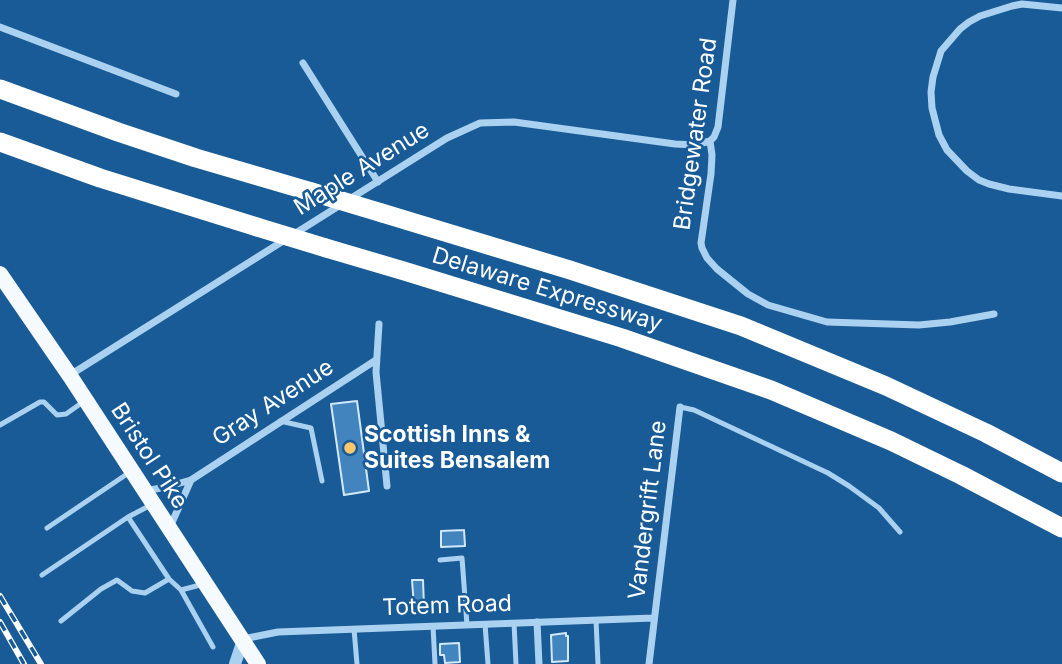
<!DOCTYPE html>
<html>
<head>
<meta charset="utf-8">
<style>
	body { margin:0 }
	canvas { display:block; background:#185b97 }
</style>
</head>
<body>
<canvas width="1062" height="664"></canvas>
<script>
const ctx = document.querySelector('canvas').getContext('2d');
ctx.lineJoin = 'round';
function paint(path, color) { ctx.fillStyle = color; ctx.fill(path, 'evenodd'); }
const poly = rows => new Path2D(rows.map(r => 'M' + r).join(''));
function trace(path, color, width, dash) { ctx.strokeStyle = color; ctx.lineWidth = width; ctx.lineCap = dash ? 'butt' : 'round'; ctx.setLineDash(dash || []); ctx.stroke(path); }
function drawText(font, color, halo, rows, align = 'center') {
  ctx.font = font + ' Inter,sans-serif'; ctx.lineWidth = 5; ctx.setLineDash([]); ctx.textBaseline = 'middle'; ctx.strokeStyle = halo; ctx.fillStyle = color; for (const [text, x, y, turn = 0] of rows) {
    ctx.save(); ctx.translate(x, y); ctx.rotate((+turn || 0) * Math.PI / 180); ctx.textAlign = isNaN(turn) ? turn : align; if (halo) ctx.strokeText(text, 0, 0); ctx.fillText(text, 0, 0); ctx.restore();
  }
}
const building = poly([
	[357,401,369,491,344,495,331,404,357,401],
	[464,530,465,546,441,547,441,531,464,530],
	[412,580,423,580,424,607,414,607,412,580],
	[566,633,566,636,568,636,568,661,552,662,551,635,566,633],
	[459,643,460,662,445,663,444,655,440,655,440,644,459,643]
]);
const service = poly([
	[680,407,694,410,828,473,849,486,879,508,900,532],
	[280,421,311,428,322,481],
	[0,425,40,402,44,402,57,415,66,414,83,402],
	[151,505,128,517,169,579,181,590,204,584],
	[47,528,130,472],
	[440,560,462,558,467,625],
	[42,575,128,517],
	[181,590,213,647],
	[596,620,598,664],
	[61,621,101,589,117,580,132,591,145,593,169,579],
	[514,623,516,664],
	[485,624,488,664],
	[433,626,435,664],
	[354,629,357,664]
]);
const minor = poly([
	[733,0,718,127,714,137,710,141,712,155,711,174,701,243,702,248,707,258,717,269,748,294,768,305,827,322,919,325,950,322,994,314],
	[1062,8,1022,4,1012,6,980,16,969,22,960,29,941,51,933,77,931,92,932,108,939,135,947,150,967,171,979,180,989,184,1009,189,1062,196],
	[0,27,176,94],
	[303,63,378,182],
	[379,324,376,372,387,486],
	[70,375,423,153,447,138,480,123,514,122,675,144,695,145,710,141],
	[145,491,166,487,191,480,376,360],
	[170,527,191,480],
	[537,622,539,664],
	[243,639,278,632,653,618],
	[649,664,680,407]
]);
const tertiary = poly([
	[235,664,243,640]
]);
const primary = poly([
	[0,274,70,376,258,664]
]);
const motorway = poly([
	[0,89,118,132,196,158,312,192],
	[0,142,100,178,257,227],
	[382,213,570,270,741,326,886,386,986,433,1062,473],
	[326,248,404,271,622,338,771,390,891,441,961,475,1062,528]
]);
const rail = poly([
	[0,596,41,664],
	[0,622,24,664]
]);
const motorwayBridge = poly([
	[312,192,382,213],
	[257,227,326,248]
]);
const markers = [
	[350,448,7,"#ffc76b"]
];
const streetNames = [
	["Bridgewater Road",696,134,-82],
	["Maple Avenue",362,169,-32],
	["Delaware Expressway",547,290,17],
	["Gray Avenue",273,403,-33],
	["Bristol Pike",149,456,57],
	["Vandergrift Lane",648,510,-83],
	["Totem Road",447,606,-2]
];
const poiNames = [
	["Scottish Inns &",364,435],
	["Suites Bensalem",364,461]
];
paint(building, '#4184be');
trace(building, '#d2e9fc', 2);
trace(service, '#abd1f1', 5);
trace(minor, '#abd1f1', 7);
trace(tertiary, '#abd1f1', 12);
trace(primary, '#f5faff', 16);
trace(motorway, '#fff', 19);
trace(rail, '#fff', 6);
trace(rail, '#185b97', 3.5, [10]);
trace(motorwayBridge, '#fff', 19);
for (const [x, y, r, color] of markers) { const dot = new Path2D(); dot.arc(x, y, r, 0, 2 * Math.PI); ctx.fillStyle = color; ctx.fill(dot); trace(dot, '#185b97', 2.5); }
drawText('23px', '#fff', '#185b97', streetNames);
drawText('bold 23px', '#fff', '#185b97', poiNames, 'left');
</script>
</body>
</html>
